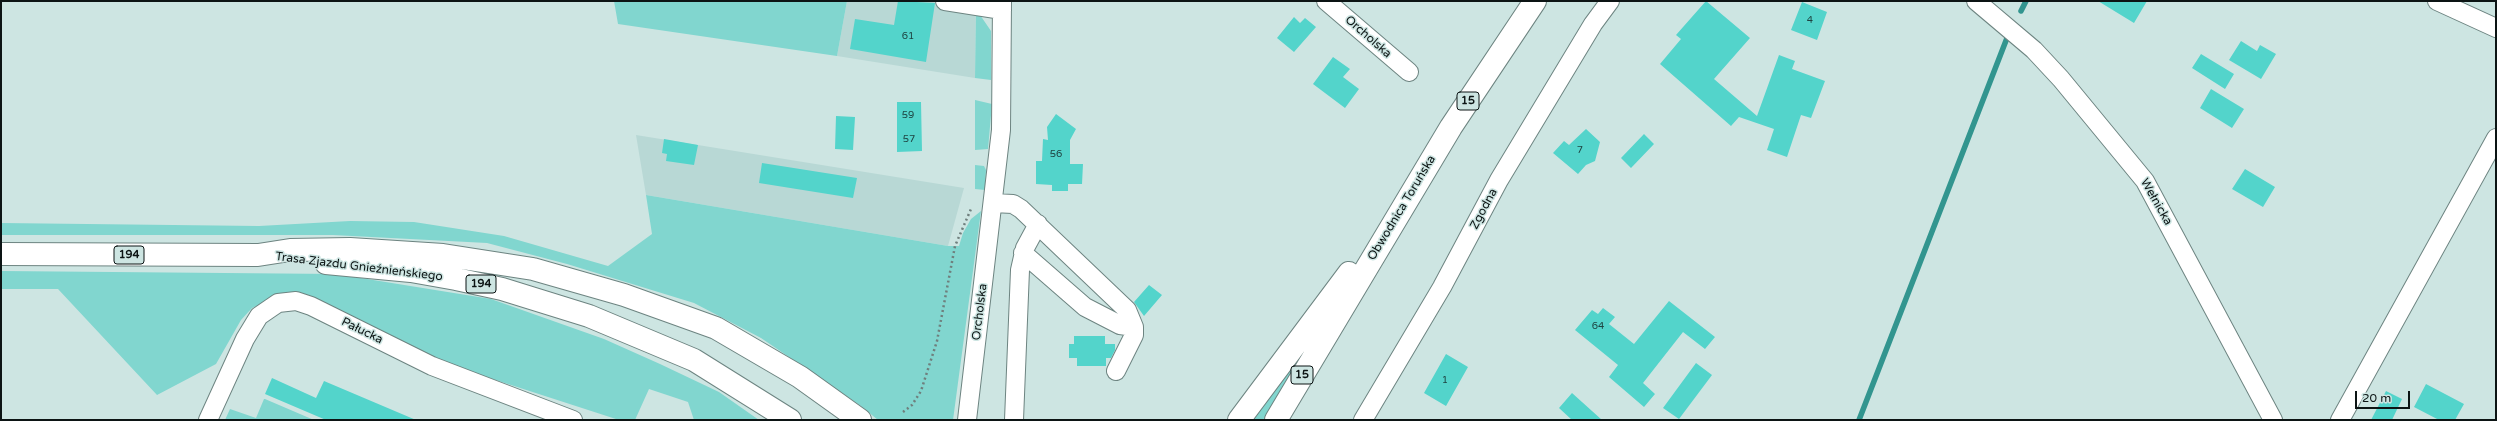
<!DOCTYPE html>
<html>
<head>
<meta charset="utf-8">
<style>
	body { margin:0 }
	#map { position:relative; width:2497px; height:421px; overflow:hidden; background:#cde5e2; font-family:"Varela Round",sans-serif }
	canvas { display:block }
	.frame { position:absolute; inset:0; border:2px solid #0c1414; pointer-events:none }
	.scale { position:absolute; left:2355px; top:391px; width:55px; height:18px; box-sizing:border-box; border:2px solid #0c1414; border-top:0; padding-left:5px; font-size:12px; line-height:14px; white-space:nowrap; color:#0c1414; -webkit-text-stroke:3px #cde5e2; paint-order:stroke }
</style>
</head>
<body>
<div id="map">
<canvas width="2497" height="421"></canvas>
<div class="frame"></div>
<div class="scale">20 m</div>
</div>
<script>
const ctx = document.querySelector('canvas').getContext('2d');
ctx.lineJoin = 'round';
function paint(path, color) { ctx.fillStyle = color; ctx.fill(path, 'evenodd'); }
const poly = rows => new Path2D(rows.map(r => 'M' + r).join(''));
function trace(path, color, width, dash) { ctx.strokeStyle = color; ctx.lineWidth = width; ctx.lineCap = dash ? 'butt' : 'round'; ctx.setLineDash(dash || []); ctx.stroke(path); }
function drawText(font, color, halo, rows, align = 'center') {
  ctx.font = font + ' "Varela Round",sans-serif'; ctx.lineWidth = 3; ctx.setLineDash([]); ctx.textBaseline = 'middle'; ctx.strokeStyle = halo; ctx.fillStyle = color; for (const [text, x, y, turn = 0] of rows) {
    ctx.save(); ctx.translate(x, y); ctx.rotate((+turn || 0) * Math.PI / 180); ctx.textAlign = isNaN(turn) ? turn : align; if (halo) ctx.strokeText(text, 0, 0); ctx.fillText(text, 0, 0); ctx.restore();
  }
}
const built = poly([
	[847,1,976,1,975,78,837,56],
	[636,135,964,188,948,246,646,195]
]);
const green = poly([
	[614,1,847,1,837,56,618,24],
	[976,9,991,31,991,80,975,78],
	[975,100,992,104,988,149,975,150],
	[975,165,984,166,986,170,985,190,975,189],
	[646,195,948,246,959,246,963,233,971,219,981,211,953,420,878,420,861,406,761,338,694,303,567,264,487,243,333,235,1,235,1,223,259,226,350,221,414,222,504,236,608,266,652,234],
	[1,271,336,274,491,299,604,339,660,364,719,392,759,420,694,420,688,402,649,389,635,420,619,420,440,362,283,294,252,308,241,320,216,364,157,395,58,289,1,289],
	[1297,359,1298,362,1263,420,1250,420],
	[264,399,265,399,314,420,225,420,230,409,256,418]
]);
const stream = poly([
	[2021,11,2026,1],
	[1859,420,2007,38]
]);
const building = poly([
	[898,1,935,3,926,62,850,49,855,19,894,25],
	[1706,1,1750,38,1714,79,1757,116,1779,55,1795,61,1792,69,1825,81,1811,118,1801,115,1787,157,1767,150,1774,129,1739,117,1731,126,1660,64,1681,39,1676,35],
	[2098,1,2147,1,2134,23],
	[1802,2,1827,12,1817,40,1791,30],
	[1294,17,1300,23,1305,18,1316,27,1294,52,1277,38],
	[2241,41,2257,51,2260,45,2276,54,2261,79,2229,60],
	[2201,54,2234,74,2225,89,2192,68],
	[1333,57,1350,69,1343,77,1359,89,1345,108,1313,84],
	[2211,89,2244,109,2232,128,2200,108],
	[897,102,921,102,922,151,897,152],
	[1056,114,1076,129,1070,140,1070,164,1083,164,1082,184,1068,184,1068,191,1052,191,1052,185,1036,184,1036,161,1042,161,1043,139,1048,140,1047,127],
	[836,116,855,117,853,150,835,149],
	[1586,129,1600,142,1595,161,1586,165,1578,174,1553,153,1564,141,1569,145],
	[1644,134,1654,144,1631,168,1621,158],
	[664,139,698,145,694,165,666,161,667,154,662,153],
	[762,163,857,178,853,198,759,183],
	[2245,169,2275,187,2263,207,2232,189],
	[1149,285,1162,295,1144,316,1134,302],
	[1669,301,1715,337,1705,349,1683,332,1643,383,1655,394,1644,407,1609,377,1618,365,1575,330,1592,310,1598,314,1603,308,1615,317,1609,324,1634,344],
	[1074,336,1105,336,1105,344,1115,344,1115,350,1111,358,1106,358,1106,366,1077,366,1077,358,1069,358,1069,344,1074,344],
	[1446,354,1468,367,1446,406,1424,393],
	[1696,363,1712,375,1679,419,1663,408],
	[272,378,316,398,324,381,416,420,326,420,265,394],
	[2426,384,2464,404,2455,420,2439,420,2414,407],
	[2386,391,2402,399,2392,420,2371,420],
	[1572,393,1602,420,1572,420,1559,408]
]);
const path = poly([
	[903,412,912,405,921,391,937,341,955,246,971,209]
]);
const minor = poly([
	[945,1,1002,10],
	[1326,1,1409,72],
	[1976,1,2034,50,2061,79,2145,181,2273,420],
	[2437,1,2496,28],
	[993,203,1013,204,1021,209,1127,310,1134,327,1134,335,1116,371],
	[1023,253,1085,307,1120,325,1134,327],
	[208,420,245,339,259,316,278,303,296,301,311,306,432,366,573,420],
	[967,420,1001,130,1002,1],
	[1014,420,1020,270,1025,248,1038,224],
	[1363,420,1442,287,1499,180,1593,24,1610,1],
	[2340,420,2496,138]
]);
const major = poly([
	[1,254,258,255,290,250,350,249,443,255,533,269,624,295,716,328,800,377,860,420],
	[326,263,411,271,456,279,502,289,589,316,694,360,790,420],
	[1239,420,1349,273],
	[1276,420,1451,127,1535,1]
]);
const numberNames = [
	["4",1810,20],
	["61",908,36],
	["59",908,115],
	["57",909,139],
	["7",1580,150],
	["56",1056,154],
	["64",1598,326],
	["1",1445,380]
];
const shields = [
	[1468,101,22],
	[129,255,30],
	[481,284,30],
	[1302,375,22]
];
const shieldNames = [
	["15",1468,101],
	["194",129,255],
	["194",481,284],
	["15",1302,375]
];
const streetNames = [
	["Orcholska",1368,37,41],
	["Wełnicka",2156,202,60],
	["Obwodnica Toruńska",1402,208,-59],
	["Zgodna",1484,209,-62],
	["Trasa Zjazdu Gnieźnieńskiego",359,267,7],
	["Orcholska",980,312,-83],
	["Pałucka",362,331,26]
];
paint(built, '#b8d8d5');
paint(green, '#81d6cf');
trace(stream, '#32958f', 5.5);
paint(building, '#53d4cb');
trace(minor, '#6d8481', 20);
trace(major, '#6d8481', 24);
trace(path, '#6f7f7d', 2.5, [2, 3]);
trace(minor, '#fff', 18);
trace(major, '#fff', 22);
drawText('10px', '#1e4442', null, numberNames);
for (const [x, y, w] of shields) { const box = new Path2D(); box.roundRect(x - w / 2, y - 9, w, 18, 3); ctx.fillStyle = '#cde5e2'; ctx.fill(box); trace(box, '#0c1414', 1); }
drawText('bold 11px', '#0c1414', null, shieldNames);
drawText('12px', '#0c1414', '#cde5e2', streetNames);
</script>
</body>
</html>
